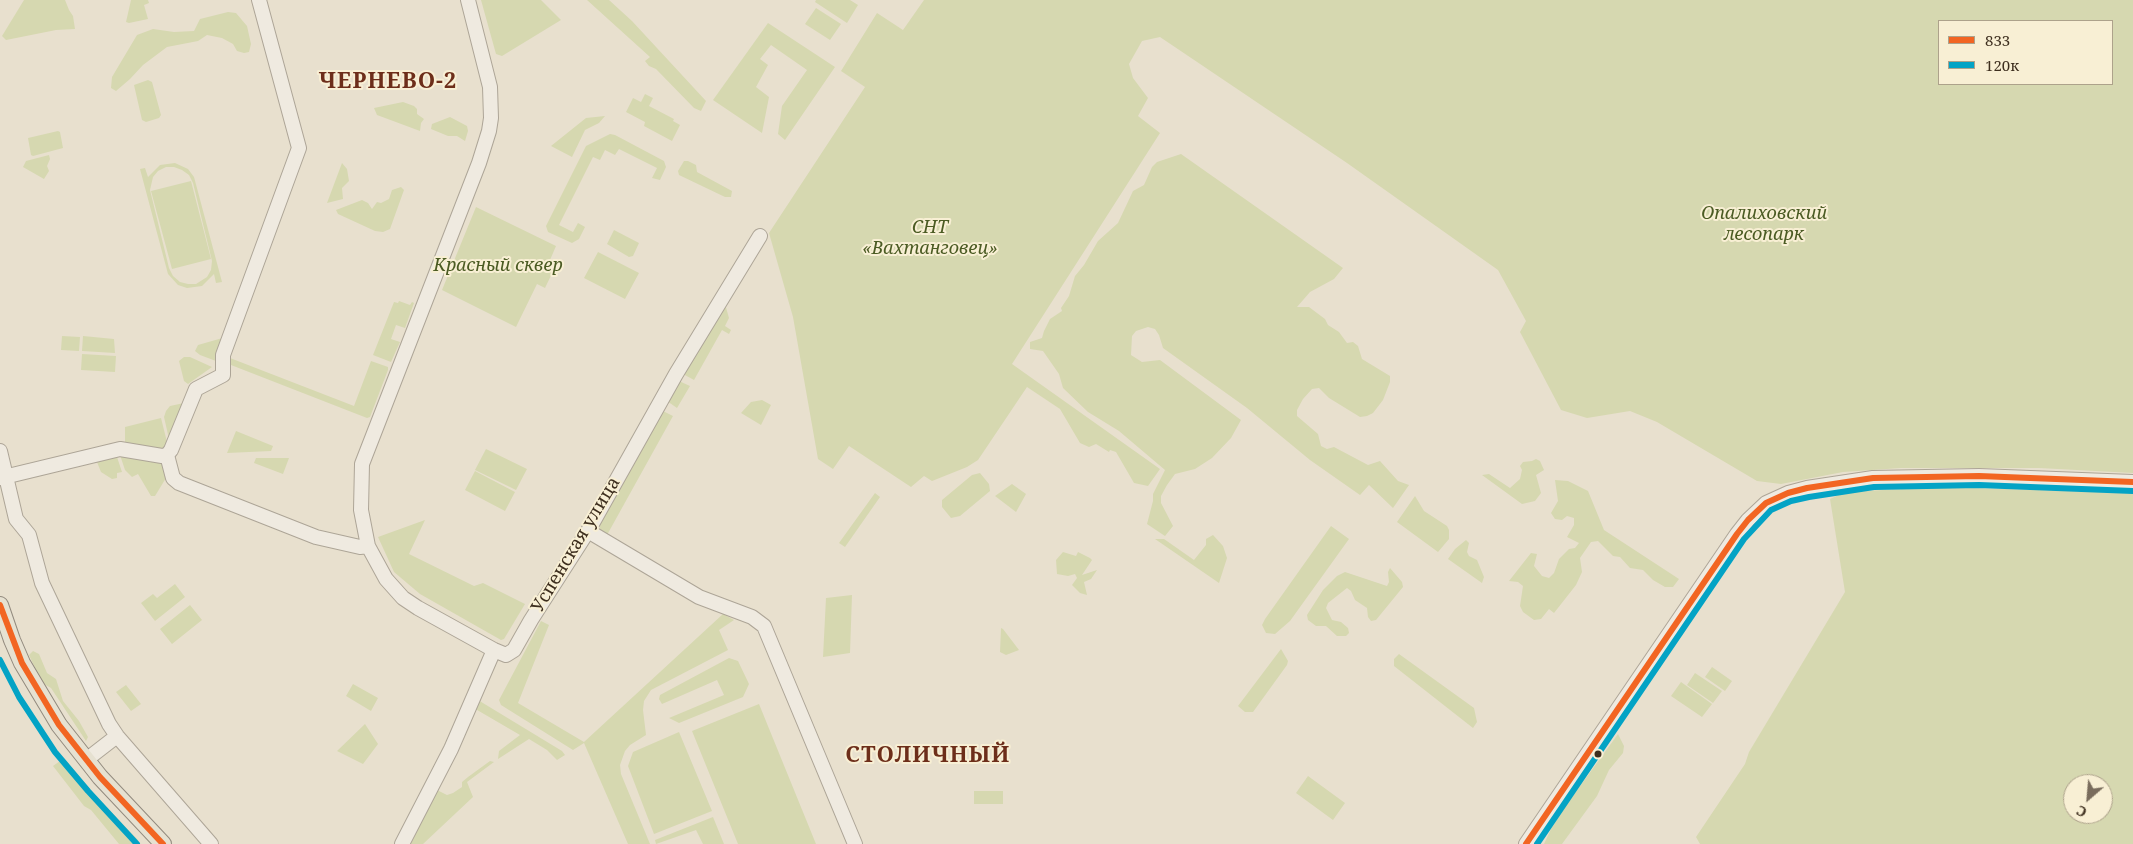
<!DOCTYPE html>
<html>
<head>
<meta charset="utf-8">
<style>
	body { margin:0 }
	#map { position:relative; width:2133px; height:844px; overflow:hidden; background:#e8e0ce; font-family:"Noto Serif",serif }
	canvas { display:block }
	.legend { position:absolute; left:1938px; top:20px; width:175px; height:65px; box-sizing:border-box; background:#f8efd4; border:1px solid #ada28b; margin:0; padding:6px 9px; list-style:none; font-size:15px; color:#3d2e1e }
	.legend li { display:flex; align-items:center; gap:10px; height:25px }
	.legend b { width:25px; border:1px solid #ada28b }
	.north { position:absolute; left:2063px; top:774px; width:50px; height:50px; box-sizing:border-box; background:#f8efd4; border:1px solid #ada28b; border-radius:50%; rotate:207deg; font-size:14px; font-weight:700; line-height:20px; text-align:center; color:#3d2e1e }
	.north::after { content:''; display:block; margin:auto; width:18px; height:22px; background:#796c5c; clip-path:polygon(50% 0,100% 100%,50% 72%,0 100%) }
</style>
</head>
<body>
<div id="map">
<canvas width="2133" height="844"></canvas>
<ul class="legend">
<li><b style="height:6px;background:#f26522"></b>833</li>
<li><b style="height:6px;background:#03a3c5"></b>120к</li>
</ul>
<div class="north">С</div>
</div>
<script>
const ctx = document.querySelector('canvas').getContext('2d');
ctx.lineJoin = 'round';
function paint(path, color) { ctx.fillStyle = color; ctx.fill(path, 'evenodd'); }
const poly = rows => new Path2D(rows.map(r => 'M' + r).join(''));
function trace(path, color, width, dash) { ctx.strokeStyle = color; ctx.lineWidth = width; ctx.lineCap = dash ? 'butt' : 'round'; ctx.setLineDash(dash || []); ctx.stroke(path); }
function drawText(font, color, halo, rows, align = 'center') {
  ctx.font = font + ' "Noto Serif",serif'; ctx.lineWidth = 4; ctx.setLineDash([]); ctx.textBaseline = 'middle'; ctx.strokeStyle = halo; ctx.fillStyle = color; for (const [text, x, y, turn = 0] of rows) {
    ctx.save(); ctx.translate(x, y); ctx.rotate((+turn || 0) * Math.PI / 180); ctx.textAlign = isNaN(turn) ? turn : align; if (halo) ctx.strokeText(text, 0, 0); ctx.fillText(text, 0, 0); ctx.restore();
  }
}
const green = poly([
	[24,0,65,0,69,10,73,16,75,29,56,30,6,40,2,36],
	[131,0,148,0,149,3,144,5,148,19,129,23,126,22],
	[481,0,541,0,561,20,502,56,496,54],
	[587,0,609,0,632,21,706,101,701,111,694,108,656,69,649,66,645,61,650,57],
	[816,0,850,0,858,5,847,23,815,2],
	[924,0,2133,0,2133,473,2039,468,1901,468,1843,472,1781,484,1757,481,1657,422,1630,411,1587,418,1561,410,1520,332,1526,321,1498,270,1347,163,1160,37,1142,41,1129,64,1133,78,1148,98,1138,116,1160,133,1012,364,1160,469,1148,486,1134,483,1116,452,1110,450,1109,452,1096,444,1089,447,1080,443,1060,409,1027,387,978,460,967,467,932,481,924,476,911,487,849,446,833,469,818,459,793,317,769,233,865,87,841,71,877,13,903,30],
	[1939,21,2112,21,2112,84,1939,84],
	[816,8,841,24,830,40,805,24],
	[228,12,236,13,247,26,251,44,249,52,244,53,237,51,233,44,222,38,207,35,198,41,167,47,143,65,130,79,116,91,111,88,112,77,137,35,153,29,174,32,194,31,200,19],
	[768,23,835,67,785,140,778,134,782,106,807,70,771,45,760,59,768,65,756,87,769,97,762,133,713,100],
	[148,80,152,82,161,115,159,118,146,122,142,120,134,85],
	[645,94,653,98,649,106,674,119,673,121,680,125,672,141,644,126,645,122,626,112,633,98,641,102],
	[403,102,414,106,417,109,417,114,424,119,421,123,420,131,377,115,374,108],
	[605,116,599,123,585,130,572,157,551,146,586,118],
	[450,117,467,126,468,131,465,141,457,136,448,136,431,129,432,124],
	[58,131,60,132,63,148,33,156,31,155,28,138],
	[610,134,615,135,664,161,666,167,660,180,652,178,657,168,619,149,615,155,605,150,600,160,593,157,559,225,573,232,578,223,585,227,579,239,572,243,548,232,546,226,586,146],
	[1181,154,1343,268,1334,279,1310,292,1297,307,1309,307,1325,319,1328,325,1339,332,1347,343,1353,342,1358,346,1362,359,1390,376,1390,382,1383,400,1373,413,1367,416,1360,417,1329,398,1319,388,1312,389,1303,399,1297,410,1297,416,1318,434,1321,446,1327,449,1334,447,1368,465,1380,461,1398,481,1409,485,1393,508,1369,485,1360,495,1310,460,1247,408,1163,348,1159,335,1155,329,1148,327,1136,331,1132,336,1131,355,1142,362,1160,360,1241,420,1231,438,1212,458,1195,469,1175,474,1167,485,1161,496,1161,503,1173,526,1165,536,1147,524,1153,501,1153,494,1165,470,1119,431,1088,412,1063,388,1059,374,1043,351,1030,349,1030,342,1042,338,1044,331,1050,319,1062,311,1061,308,1069,296,1075,276,1084,265,1098,241,1118,223,1133,191,1144,185,1152,167,1157,162],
	[49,155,50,159,47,166,49,171,44,179,23,167,26,161],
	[684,161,688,161,696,165,697,172,732,191,731,197,725,197,679,175,678,171],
	[175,163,188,169,194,177,222,282,216,283,214,274,202,286,187,288,178,285,168,274,140,169,145,168,148,177,160,165],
	[166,167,174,167,182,170,189,175,193,183,212,261,211,270,207,277,196,284,188,284,180,282,173,276,169,268,150,190,153,177,158,171],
	[342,163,347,169,349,181,342,188,343,199,327,203],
	[191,181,211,259,172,269,151,191],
	[401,187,404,190,390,229,383,232,375,231,338,214,336,210,362,200,368,203,372,209,377,202,381,203,389,199,392,190],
	[476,207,556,246,550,260,557,263,545,288,537,284,516,327,442,290],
	[614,230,639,243,633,256,629,257,607,244],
	[598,252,639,273,625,299,584,278],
	[399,301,410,305,412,302,414,303,405,328,396,325,391,339,400,342,391,362,373,355,394,302,398,303],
	[725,304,729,318,725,326,731,330,729,334,722,330,694,380,683,374],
	[62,336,80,337,79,351,61,350],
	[83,336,114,339,115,353,82,351],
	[226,337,216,361,200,355,195,351,198,345],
	[82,354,116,356,115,372,81,370],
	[184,357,190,357,212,367,188,384,184,381,179,361],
	[230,358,354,406,371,361,388,367,388,370,370,417,367,418,231,365],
	[679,381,690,386,677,408,667,401],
	[762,400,771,405,761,425,741,413,751,402],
	[184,403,169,439,164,417,166,411,170,406],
	[661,410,673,416,607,535,600,530,600,523],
	[161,418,168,446,164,450,125,443,125,427],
	[236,431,273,446,271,451,227,453],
	[486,449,527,469,516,490,475,470],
	[120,455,162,460,166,478,155,496,151,496,138,474,132,477,125,470],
	[117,457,122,472,117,473,117,478,112,479,101,472,97,462],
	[256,458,289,458,283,474,254,463],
	[1536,459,1540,461,1544,470,1536,475,1541,493,1535,501,1522,504,1482,475,1489,474,1510,488,1520,479,1522,470,1520,466,1523,462,1532,461],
	[475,471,515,492,505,511,465,490],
	[980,473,989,484,990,491,960,516,951,518,942,507,942,500,972,475],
	[1555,480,1568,481,1588,491,1604,530,1679,579,1673,587,1665,587,1653,580,1643,570,1630,568,1620,557,1613,556,1598,541,1591,542,1580,558,1582,572,1576,585,1554,613,1549,609,1541,619,1534,620,1523,612,1520,606,1523,586,1518,582,1509,581,1531,553,1537,554,1534,566,1542,576,1549,578,1554,573,1559,559,1569,549,1575,548,1579,543,1567,537,1574,525,1574,518,1567,516,1562,520,1555,519,1551,513,1558,501],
	[1012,484,1026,494,1016,512,995,496],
	[1941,487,2133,493,2133,844,1700,844,1696,837,1745,764,1749,752,1845,592,1830,499,1845,492],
	[2073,784,2103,784,2103,814,2073,814],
	[875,493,880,497,845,547,839,543],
	[1415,496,1424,511,1447,526,1449,530,1449,539,1438,552,1397,522],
	[425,520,409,554,474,586,483,583,525,604,504,639,501,640,420,594,394,572,378,537],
	[1331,526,1349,539,1290,621,1275,634,1266,633,1262,625,1265,619],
	[1213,535,1223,546,1227,558,1219,583,1155,539,1164,539,1194,560,1206,545,1206,539],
	[1466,540,1469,543,1467,552,1469,556,1477,560,1484,577,1482,583,1448,559,1455,549],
	[1063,552,1076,556,1078,552,1090,558,1092,560,1082,575,1097,570,1091,579,1084,582,1087,595,1080,593,1072,585,1077,578,1075,574,1068,576,1057,574,1056,560],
	[1390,568,1402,582,1403,587,1376,620,1371,621,1368,617,1367,608,1355,600,1351,591,1347,588,1328,603,1326,608,1332,620,1341,622,1348,628,1349,633,1346,636,1337,636,1326,626,1316,626,1308,620,1307,615,1323,590,1337,576,1345,572,1387,586,1389,582,1388,572],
	[175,584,185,597,155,621,141,603,153,594,157,598],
	[852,595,850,653,823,657,826,598],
	[190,605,202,620,172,644,160,629],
	[723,614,734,620,719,630,728,650,651,690,644,701,643,710,646,735,630,745,625,751,620,765,621,774,650,844,628,844,584,743,573,750,501,705,499,700,541,621,549,625,518,703,584,742],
	[1001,628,1003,629,1019,650,1006,655,1000,652],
	[1281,649,1288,661,1287,665,1253,712,1245,712,1238,706],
	[33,651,39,654,47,673,56,679,63,701,79,721,88,737,86,741,51,688,42,683,29,655],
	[1399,654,1474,708,1477,722,1473,728,1394,666,1394,659],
	[729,658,738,661,749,684,743,697,679,723,669,718,724,695,717,680,662,704,659,699,660,695],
	[491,663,496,665,478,700,562,751,565,755,557,760,547,750,529,739,498,759,499,751,520,735,472,707],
	[1712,667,1732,681,1725,691,1705,677],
	[1695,673,1722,691,1713,703,1687,685],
	[1681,682,1712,704,1702,717,1671,696],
	[353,684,378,698,371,711,346,696],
	[126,685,141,704,131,711,116,692],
	[759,704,816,844,738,844,692,731],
	[365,724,378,744,363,764,337,751],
	[679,732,712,811,654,834,628,766,633,752],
	[1618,734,1624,746,1623,753,1609,770,1597,796,1562,844,1544,844,1551,829,1567,804],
	[64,758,95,795,138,840,133,844,119,844,91,810,84,806,53,766],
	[490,761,494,762,467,782,473,797,423,844,411,844,437,790,447,795,453,793,462,787,462,782,468,777],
	[1308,776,1345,803,1333,820,1296,793],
	[974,791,1003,791,1003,804,974,804],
	[713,817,724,844,703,844,696,830,656,844,655,840]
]);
const minor = poly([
	[468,0,490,87,491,118,489,131,479,163,362,464,361,510,368,546,386,579,403,598,418,608,494,650,506,655,514,650,531,620,588,531,676,374,760,236],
	[0,451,16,519,29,535,42,583,109,724,117,736,211,844],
	[167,455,173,478,179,483,316,537,360,547,368,546],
	[0,478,120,449,162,456,167,455,171,450,196,389,223,375,223,355,299,148,259,0],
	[588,531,699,597,752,617,764,626,855,844],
	[86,760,117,736],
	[402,844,451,749,494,650],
	[1526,844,1737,534,1748,520,1766,503,1788,493,1807,488,1873,478,1979,476,2133,482]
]);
const major = poly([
	[0,605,12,640,22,663,59,725,100,777,163,844]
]);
const bus1 = poly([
	[0,605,22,663,59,725,100,777,163,844],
	[1526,844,1737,534,1748,520,1766,503,1788,493,1807,488,1873,478,1979,476,2133,482]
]);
const bus2 = poly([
	[0,660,19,697,55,752,88,791,137,844],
	[1537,844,1744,539,1771,510,1791,501,1809,497,1874,487,1979,485,2133,491]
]);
const markers = [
	[1598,754,4.5,"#3d2e1e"]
];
const parkNames = [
	["Опалиховский",1764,214],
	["лесопарк",1764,235],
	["СНТ",930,228],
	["«Вахтанговец»",930,249],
	["Красный сквер",498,266]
];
const streetNames = [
	["Успенская улица",576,545,-59]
];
const districtNames = [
	["ЧЕРНЕВО-2",388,82],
	["СТОЛИЧНЫЙ",928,756]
];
paint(green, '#d6d8b0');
trace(minor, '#ada597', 16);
trace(major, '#928a7e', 18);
trace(minor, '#efeae0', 14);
trace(major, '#e6e1d1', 16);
trace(bus1, '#f26522', 6);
trace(bus2, '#03a3c5', 6);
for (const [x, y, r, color] of markers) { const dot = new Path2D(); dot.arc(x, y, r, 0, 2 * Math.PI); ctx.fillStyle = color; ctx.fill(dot); trace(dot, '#f8efd4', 2); }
drawText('italic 18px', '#4b5b23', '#f8efd4', parkNames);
drawText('18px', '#3d2e1e', '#f8efd4', streetNames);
ctx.letterSpacing = '1px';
drawText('bold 22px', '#6d2e1a', '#f8efd4', districtNames);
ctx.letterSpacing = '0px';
</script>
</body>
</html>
